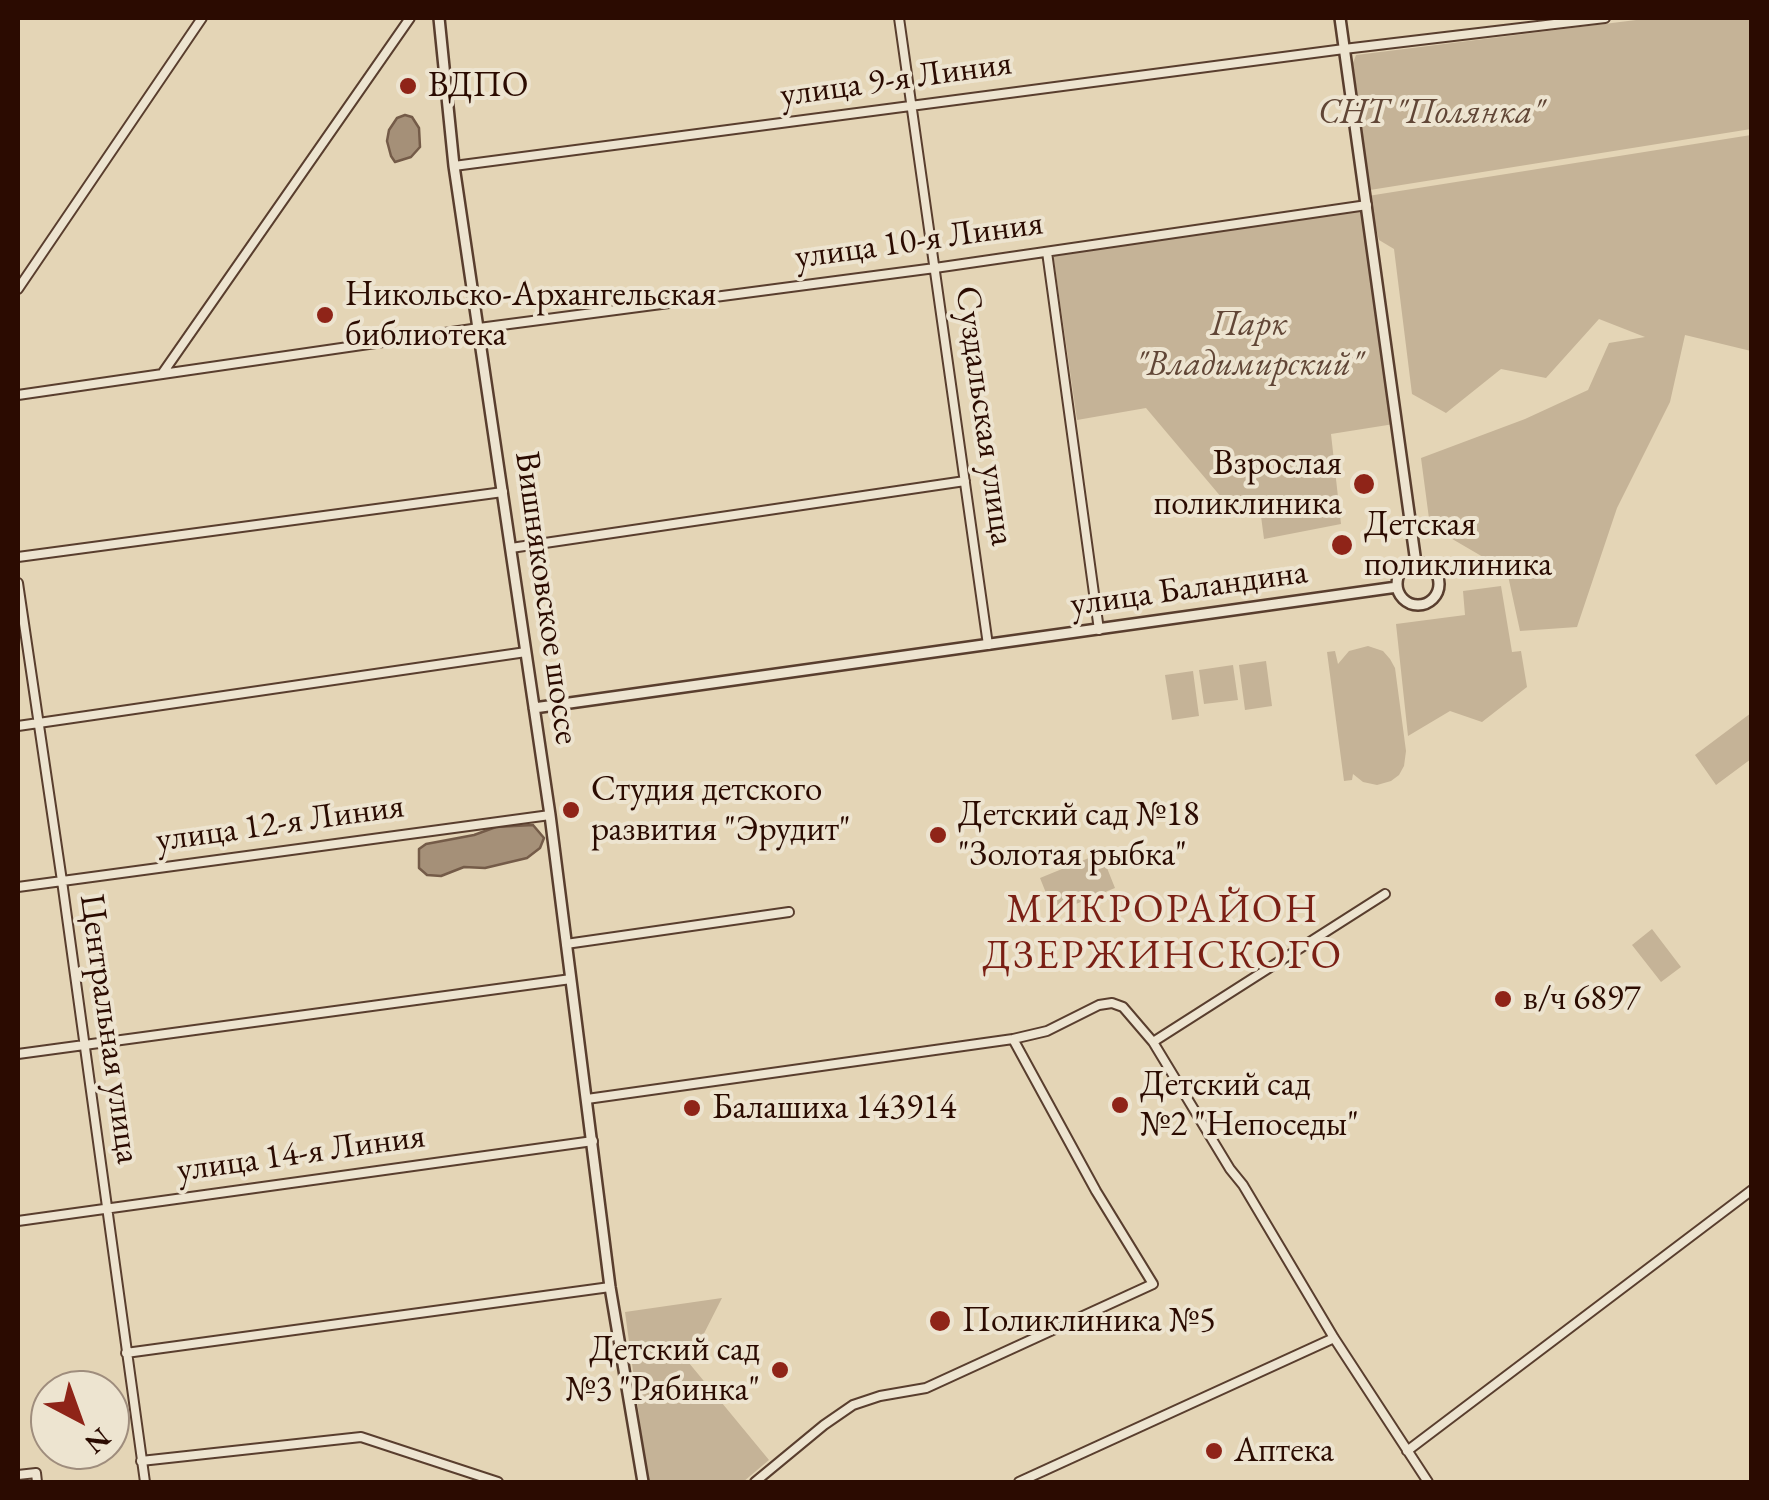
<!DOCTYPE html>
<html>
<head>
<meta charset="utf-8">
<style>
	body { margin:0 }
	#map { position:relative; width:1769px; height:1500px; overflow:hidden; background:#e4d5b6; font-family:"EB Garamond",serif }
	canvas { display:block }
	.frame { position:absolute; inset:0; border:20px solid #2b0b01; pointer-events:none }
	.north { position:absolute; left:30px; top:1370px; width:100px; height:100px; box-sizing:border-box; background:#ede4d0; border:2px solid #9f8d7d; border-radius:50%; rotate:139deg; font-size:28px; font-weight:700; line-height:40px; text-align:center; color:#2b0b01 }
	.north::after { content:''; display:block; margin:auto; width:35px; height:45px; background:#8f2418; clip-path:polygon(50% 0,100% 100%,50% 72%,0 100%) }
</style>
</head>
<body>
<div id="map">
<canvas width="1769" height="1500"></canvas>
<div class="frame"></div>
<div class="north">N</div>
</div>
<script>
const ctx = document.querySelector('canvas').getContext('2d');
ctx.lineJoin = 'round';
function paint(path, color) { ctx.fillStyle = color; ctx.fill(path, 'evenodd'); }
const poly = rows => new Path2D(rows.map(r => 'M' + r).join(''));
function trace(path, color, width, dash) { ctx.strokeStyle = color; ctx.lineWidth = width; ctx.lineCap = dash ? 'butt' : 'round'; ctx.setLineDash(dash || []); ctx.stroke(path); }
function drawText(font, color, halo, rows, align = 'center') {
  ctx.font = font + ' "EB Garamond",serif'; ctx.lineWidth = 8; ctx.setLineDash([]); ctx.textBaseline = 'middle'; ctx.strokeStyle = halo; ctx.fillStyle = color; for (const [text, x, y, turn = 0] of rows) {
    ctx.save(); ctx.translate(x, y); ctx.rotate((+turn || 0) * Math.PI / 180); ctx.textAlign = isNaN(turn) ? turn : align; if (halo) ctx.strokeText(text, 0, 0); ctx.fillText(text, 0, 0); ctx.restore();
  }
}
const green = poly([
	[1652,18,1751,18,1751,129,1370,190,1353,63,1356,55],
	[1751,135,1751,351,1685,335,1670,402,1617,508,1577,627,1520,631,1507,571,1430,526,1421,458,1525,419,1588,390,1609,343,1645,337,1599,319,1546,378,1501,369,1446,413,1412,394,1394,249,1379,240,1368,196],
	[1365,207,1394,424,1331,434,1341,524,1264,539,1259,501,1227,504,1146,408,1077,420,1053,254],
	[1501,586,1512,652,1521,651,1527,687,1482,722,1450,711,1408,736,1396,624,1465,615,1463,591],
	[1368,646,1383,651,1390,659,1395,668,1406,751,1404,766,1399,775,1391,781,1377,785,1363,782,1353,774,1352,780,1344,781,1327,652,1335,651,1338,664,1349,651],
	[1266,661,1272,706,1245,710,1239,665],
	[1233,665,1238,700,1204,704,1199,670],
	[1193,671,1199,716,1172,720,1165,675],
	[1751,713,1751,759,1716,785,1695,755],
	[1101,853,1115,888,1054,913,1040,878],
	[1652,929,1681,967,1661,982,1632,945],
	[722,1298,689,1363,769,1460,743,1482,648,1482,625,1312]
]);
const water = poly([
	[405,115,412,117,419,128,420,147,411,157,395,162,391,156,387,141,389,130,397,118,405,115],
	[533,825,544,838,540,848,527,858,485,868,464,867,441,876,427,875,419,868,419,849,426,844,474,835,496,827,533,825]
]);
const minor = poly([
	[899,18,988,645],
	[454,166,1344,49,1605,18],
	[1047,252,1099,630],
	[18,289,202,18],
	[162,374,410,18],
	[18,395,479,328,935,268,1367,205],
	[511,548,965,481],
	[18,557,503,492],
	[18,583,62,881,145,1482],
	[18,726,526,652],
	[18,887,550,815],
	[566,944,789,912],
	[1153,1042,1385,894],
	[18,1054,571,979],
	[587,1099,1013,1039,1047,1031,1099,1005,1112,1003,1123,1007,1153,1042,1230,1169,1243,1185,1334,1338,1428,1482],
	[18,1221,593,1141],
	[126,1353,610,1287],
	[1407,1451,1752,1190],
	[141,1461,361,1437,498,1482],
	[18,1475,36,1473,37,1482],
	[755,1482,824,1425,853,1405,880,1396,926,1388,1153,1284,1096,1191,1013,1039],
	[1019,1482,1334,1338]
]);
const tertiary = poly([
	[439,18,454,166,550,815,610,1287,643,1482],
	[1340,18,1416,563],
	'1397 584a21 21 0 1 1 42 0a21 21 0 1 1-42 0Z',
	[534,708,1397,587]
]);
const markers = [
	[408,86,10,"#8f2418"],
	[325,315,10,"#8f2418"],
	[1364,484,12,"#8f2418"],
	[1342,545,12,"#8f2418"],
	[571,810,10,"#8f2418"],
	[938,835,10,"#8f2418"],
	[1503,999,10,"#8f2418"],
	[1120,1105,10,"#8f2418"],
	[692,1108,10,"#8f2418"],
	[940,1321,12,"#8f2418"],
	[780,1370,10,"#8f2418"],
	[1214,1451,10,"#8f2418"]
];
const streetNames = [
	["улица 9-я Линия",896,80,-8],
	["улица 10-я Линия",919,241,-8],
	["Суздальская улица",984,416,82],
	["улица Баландина",1189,589,-8],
	["Вишняковское шоссе",546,598,82],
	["улица 12-я Линия",280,824,-8],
	["Центральная улица",109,1029,82],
	["улица 14-я Линия",301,1154,-8]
];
const poiNames = [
	["ВДПО",428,86],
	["Никольско-Архангельская",345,295],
	["библиотека",345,335],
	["Взрослая",1342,464,"right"],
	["поликлиника",1342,504,"right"],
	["Детская",1364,525],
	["поликлиника",1364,565],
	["Студия детского",591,790],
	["развития \"Эрудит\"",591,830],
	["Детский сад №18",958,815],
	["\"Золотая рыбка\"",958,855],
	["в/ч 6897",1523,999],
	["Детский сад",1140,1085],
	["№2 \"Непоседы\"",1140,1125],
	["Балашиха 143914",712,1108],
	["Поликлиника №5",962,1321],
	["Детский сад",760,1350,"right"],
	["№3 \"Рябинка\"",760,1390,"right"],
	["Аптека",1234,1451]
];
const parkNames = [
	["СНТ \"Полянка\"",1431,113],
	["Парк",1249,325],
	["\"Владимирский\"",1249,365]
];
const quarterNames = [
	["МИКРОРАЙОН",1163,911],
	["ДЗЕРЖИНСКОГО",1163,957]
];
paint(green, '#c5b397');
paint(water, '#a59078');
trace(water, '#745b48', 2.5);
trace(minor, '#593e2e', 12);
trace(tertiary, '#593e2e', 14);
trace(minor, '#ede4d0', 8);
trace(tertiary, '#ede4d0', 9);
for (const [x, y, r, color] of markers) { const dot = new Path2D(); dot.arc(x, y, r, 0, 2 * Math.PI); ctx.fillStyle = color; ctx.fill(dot); trace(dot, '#ede4d0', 4); }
drawText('35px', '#2b0b01', '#ede4d0', streetNames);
drawText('35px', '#2b0b01', '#ede4d0', poiNames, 'left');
drawText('italic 35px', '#614636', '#ede4d0', parkNames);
ctx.letterSpacing = '2.5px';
drawText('40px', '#7a1f14', '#ede4d0', quarterNames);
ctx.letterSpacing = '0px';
</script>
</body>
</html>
